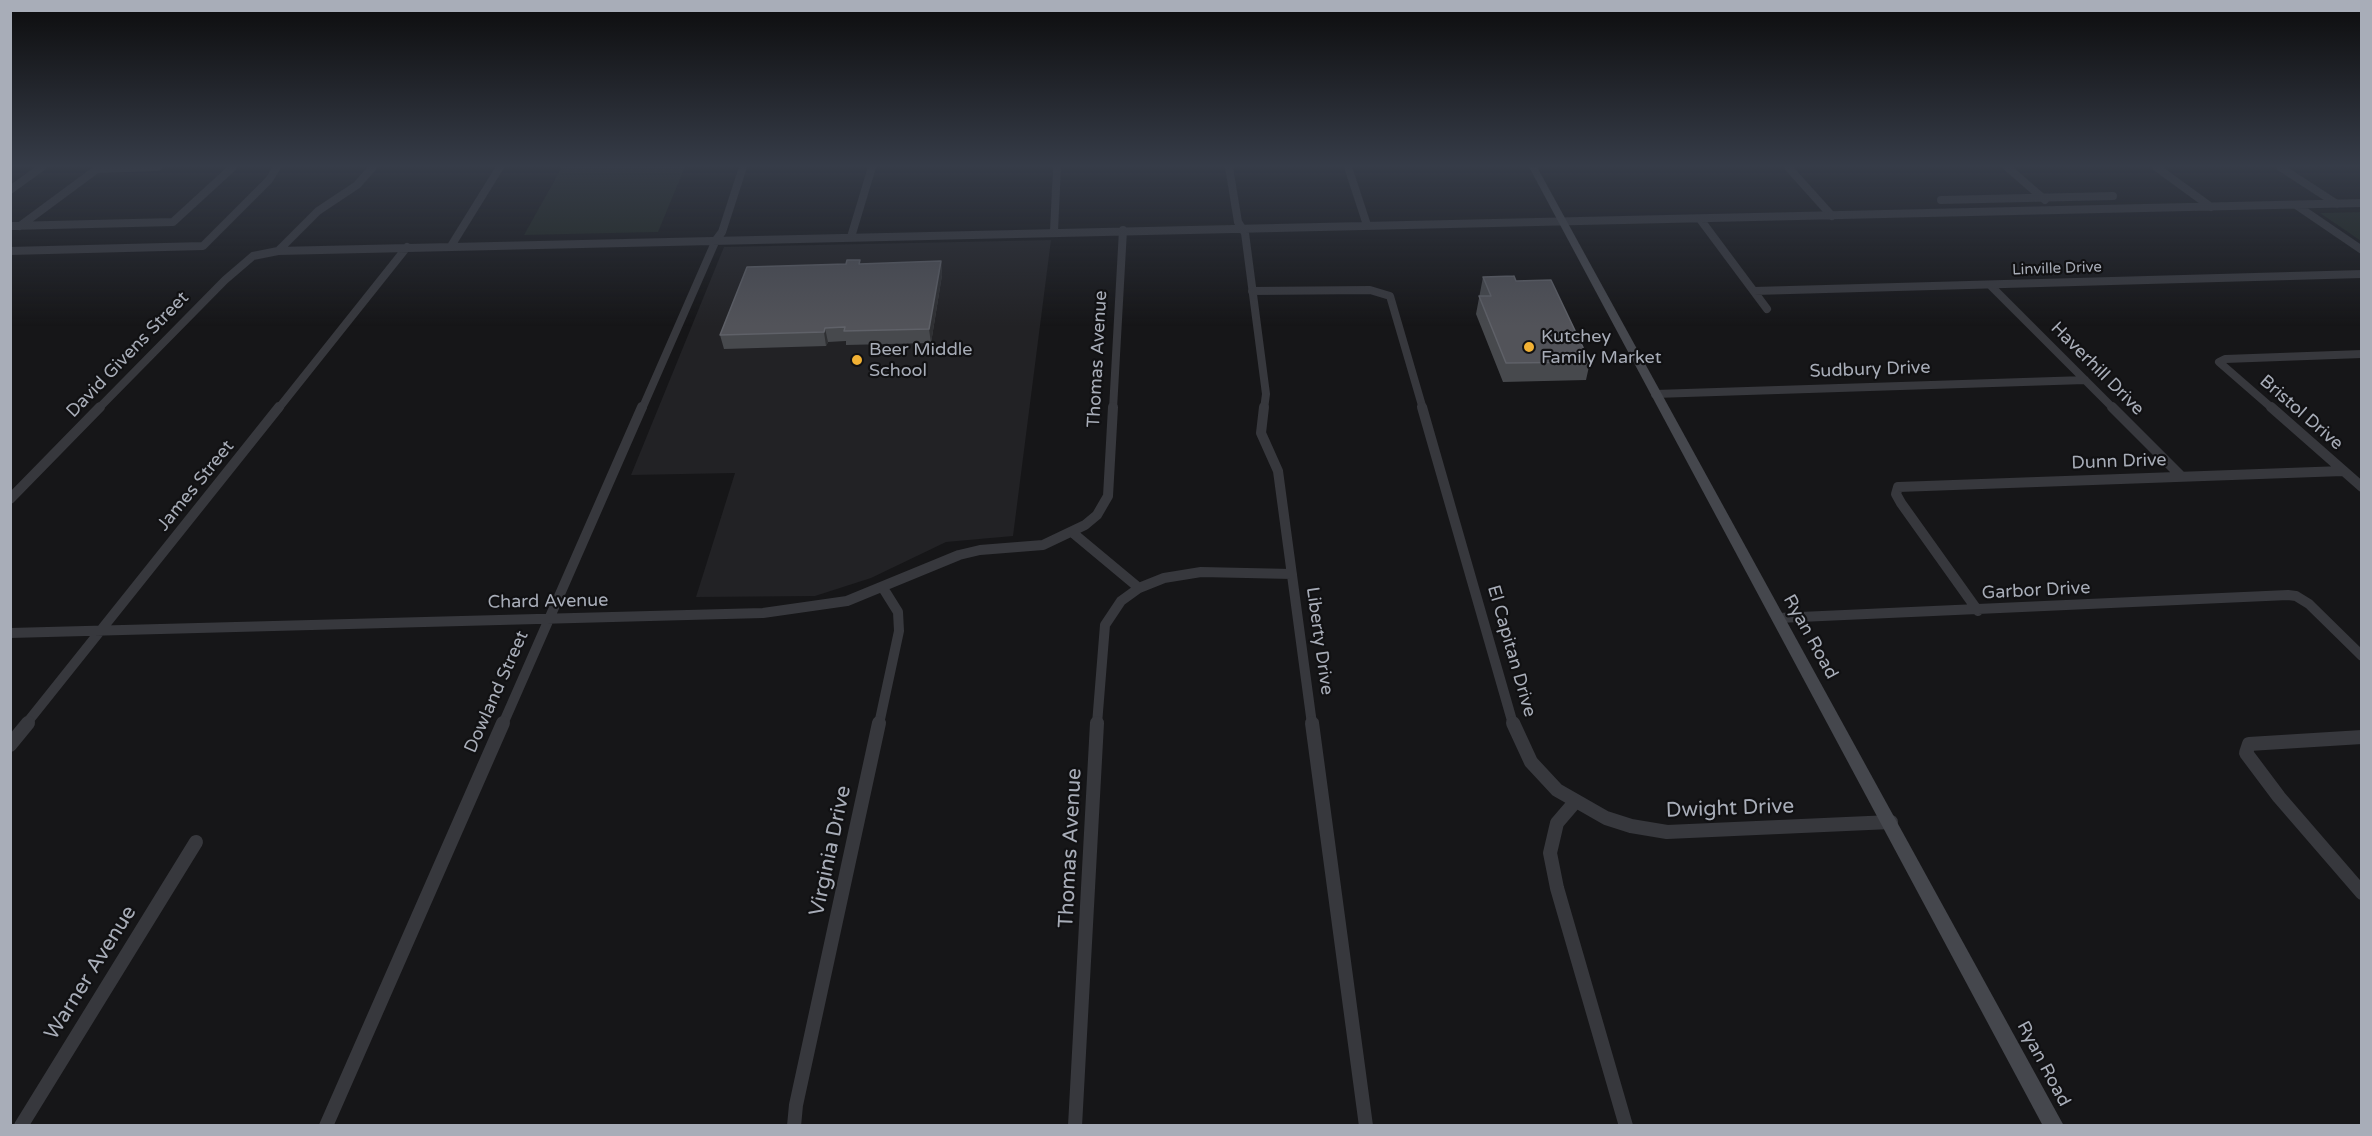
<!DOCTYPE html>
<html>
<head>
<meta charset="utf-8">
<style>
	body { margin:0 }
	#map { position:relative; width:2372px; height:1136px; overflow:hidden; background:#161618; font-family:"Varela Round",sans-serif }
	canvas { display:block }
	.frame { position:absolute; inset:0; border:12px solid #a8adb8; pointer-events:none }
</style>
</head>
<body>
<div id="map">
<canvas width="2372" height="1136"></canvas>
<div class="frame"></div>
</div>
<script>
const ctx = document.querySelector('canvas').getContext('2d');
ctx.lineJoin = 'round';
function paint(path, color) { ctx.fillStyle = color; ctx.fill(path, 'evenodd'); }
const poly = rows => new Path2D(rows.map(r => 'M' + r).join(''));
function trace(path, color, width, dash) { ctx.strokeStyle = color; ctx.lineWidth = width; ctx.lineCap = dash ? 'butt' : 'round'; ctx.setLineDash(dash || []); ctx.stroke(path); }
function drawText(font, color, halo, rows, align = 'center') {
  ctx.font = font + ' "Varela Round",sans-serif'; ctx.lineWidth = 4.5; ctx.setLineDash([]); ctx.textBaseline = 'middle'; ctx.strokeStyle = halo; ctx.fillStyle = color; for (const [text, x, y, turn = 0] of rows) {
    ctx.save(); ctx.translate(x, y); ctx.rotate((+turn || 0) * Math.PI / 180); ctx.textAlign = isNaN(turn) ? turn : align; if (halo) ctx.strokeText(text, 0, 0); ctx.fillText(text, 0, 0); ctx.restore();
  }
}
const built = poly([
	[1051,240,1013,536,946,542,871,578,815,596,696,597,735,473,631,475,724,247]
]);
const green = poly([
	[562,167,685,167,658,232,524,235],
	[2361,212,2361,241,2320,213]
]);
const streetFar2 = poly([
	[1229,167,1238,222,1245,233,1266,394,1264,409],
	[1348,167,1367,225],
	[1788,167,1832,216],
	[2007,167,2045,200],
	[2156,167,2211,207],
	[2280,167,2337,204],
	[10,190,42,167],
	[1941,200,2113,196],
	[2296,205,2362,250],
	[1700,219,1767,309],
	[10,226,173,222,233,167],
	[20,226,97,169,158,167],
	[1054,231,1057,167],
	[851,237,872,167],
	[451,246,500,167],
	[10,251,203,246,269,180,277,167],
	[278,251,318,211,357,185,373,167],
	[1990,285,2114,409],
	[1252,291,1370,290,1390,296,1423,409],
	[1754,291,2362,274],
	[1655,394,2085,380],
	[98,409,225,280,253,256,278,251,2362,203],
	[278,409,407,247],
	[642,409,716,240,722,232,743,167],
	[1113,409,1123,230],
	[2273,409,2219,362,2225,359,2362,354]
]);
const streetFar1 = poly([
	[1264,407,1261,433,1278,471,1312,724],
	[1422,407,1513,724],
	[2112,407,2181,476],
	[2271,407,2362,487],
	[10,499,100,407],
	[1073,533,1139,588],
	[1978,611,1901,503,1896,494,1898,487,2343,471],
	[1778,618,2288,595,2296,596,2309,604,2362,656],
	[10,633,763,613,847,601,959,555,980,550,1043,545,1085,525,1097,515,1108,496,1113,407],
	[26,724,279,407],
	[503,724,642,407],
	[879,724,899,631,898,612,883,588],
	[1097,724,1105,625,1121,601,1139,588,1164,578,1201,572,1292,574]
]);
const street = poly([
	[1312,723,1366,1126],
	[1513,723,1531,762,1557,790,1606,818,1631,826,1667,832,1891,822],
	[2362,737,2249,744,2246,753,2279,797,2362,893],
	[10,745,28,723],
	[1575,802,1557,823,1550,853,1557,888,1626,1126],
	[21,1126,196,842],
	[326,1126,503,723],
	[794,1126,796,1105,879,723],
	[1075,1126,1097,723]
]);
const secondary = poly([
	[1529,167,1537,167,2064,1126,2043,1126,1529,167]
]);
const wall = poly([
	[941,261,942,275,931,343,846,345,846,341,828,342,826,346,724,349,720,335,861,264],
	[1483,277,1516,281,1590,362,1586,380,1503,382,1476,314]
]);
const shadedWall = poly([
	[941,261,942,275,931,343,929,329],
	[825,328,828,342,826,346,824,332]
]);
const building = poly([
	[847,260,860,260,859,264,941,261,929,329,844,331,845,327,825,328,824,332,720,335,747,267,846,264,847,260],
	[1514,276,1516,281,1551,280,1590,362,1506,363,1479,296,1491,296,1483,277,1514,276]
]);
const markers = [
	[1529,347,6,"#f2b134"],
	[857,360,6,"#f2b134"]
];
const farStreetnames = [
	["Linville Drive",2057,269,-2]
];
const poiNames = [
	["Kutchey",1541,337],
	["Family Market",1541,358],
	["Beer Middle",869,350],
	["School",869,371]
];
const streetNames = [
	["David Givens Street",128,355,-46],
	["Thomas Avenue",1098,359,-87],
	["Haverhill Drive",2097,369,45],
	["Sudbury Drive",1870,370,-2],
	["Bristol Drive",2301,413,41],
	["Dunn Drive",2119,462,-2],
	["James Street",196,486,-51],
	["Garbor Drive",2036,591,-3],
	["Chard Avenue",548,602,-1],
	["Ryan Road",1810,637,61],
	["Liberty Drive",1319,641,82],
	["El Capitan Drive",1511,651,74],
	["Dowland Street",497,692,-66],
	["Ryan Road",2043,1064,62]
];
const nearStreetnames = [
	["Dwight Drive",1730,809,-2],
	["Thomas Avenue",1071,848,-87],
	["Virginia Drive",831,851,-78],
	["Warner Avenue",91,973,-58]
];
paint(built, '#222225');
paint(green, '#1e261f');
trace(streetFar2, '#37383d', 8);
trace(streetFar1, '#37383d', 10);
trace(street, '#37383d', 14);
paint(secondary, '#45474d');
paint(wall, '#47494d');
paint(shadedWall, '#2f3033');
paint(building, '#525359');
trace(building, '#5f6168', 1.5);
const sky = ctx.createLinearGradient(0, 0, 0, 326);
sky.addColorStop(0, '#0c0c0d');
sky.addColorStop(0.51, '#363c48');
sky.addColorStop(1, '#363c4800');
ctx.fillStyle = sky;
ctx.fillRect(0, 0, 2372, 326);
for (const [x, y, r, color] of markers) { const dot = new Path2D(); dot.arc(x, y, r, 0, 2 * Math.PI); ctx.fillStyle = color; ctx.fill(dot); trace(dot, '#111113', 2); }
drawText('15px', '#a8adb8', '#111113', farStreetnames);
drawText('18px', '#a8adb8', '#111113', poiNames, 'left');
drawText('18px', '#a8adb8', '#111113', streetNames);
drawText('21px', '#a8adb8', '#111113', nearStreetnames);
</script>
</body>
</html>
